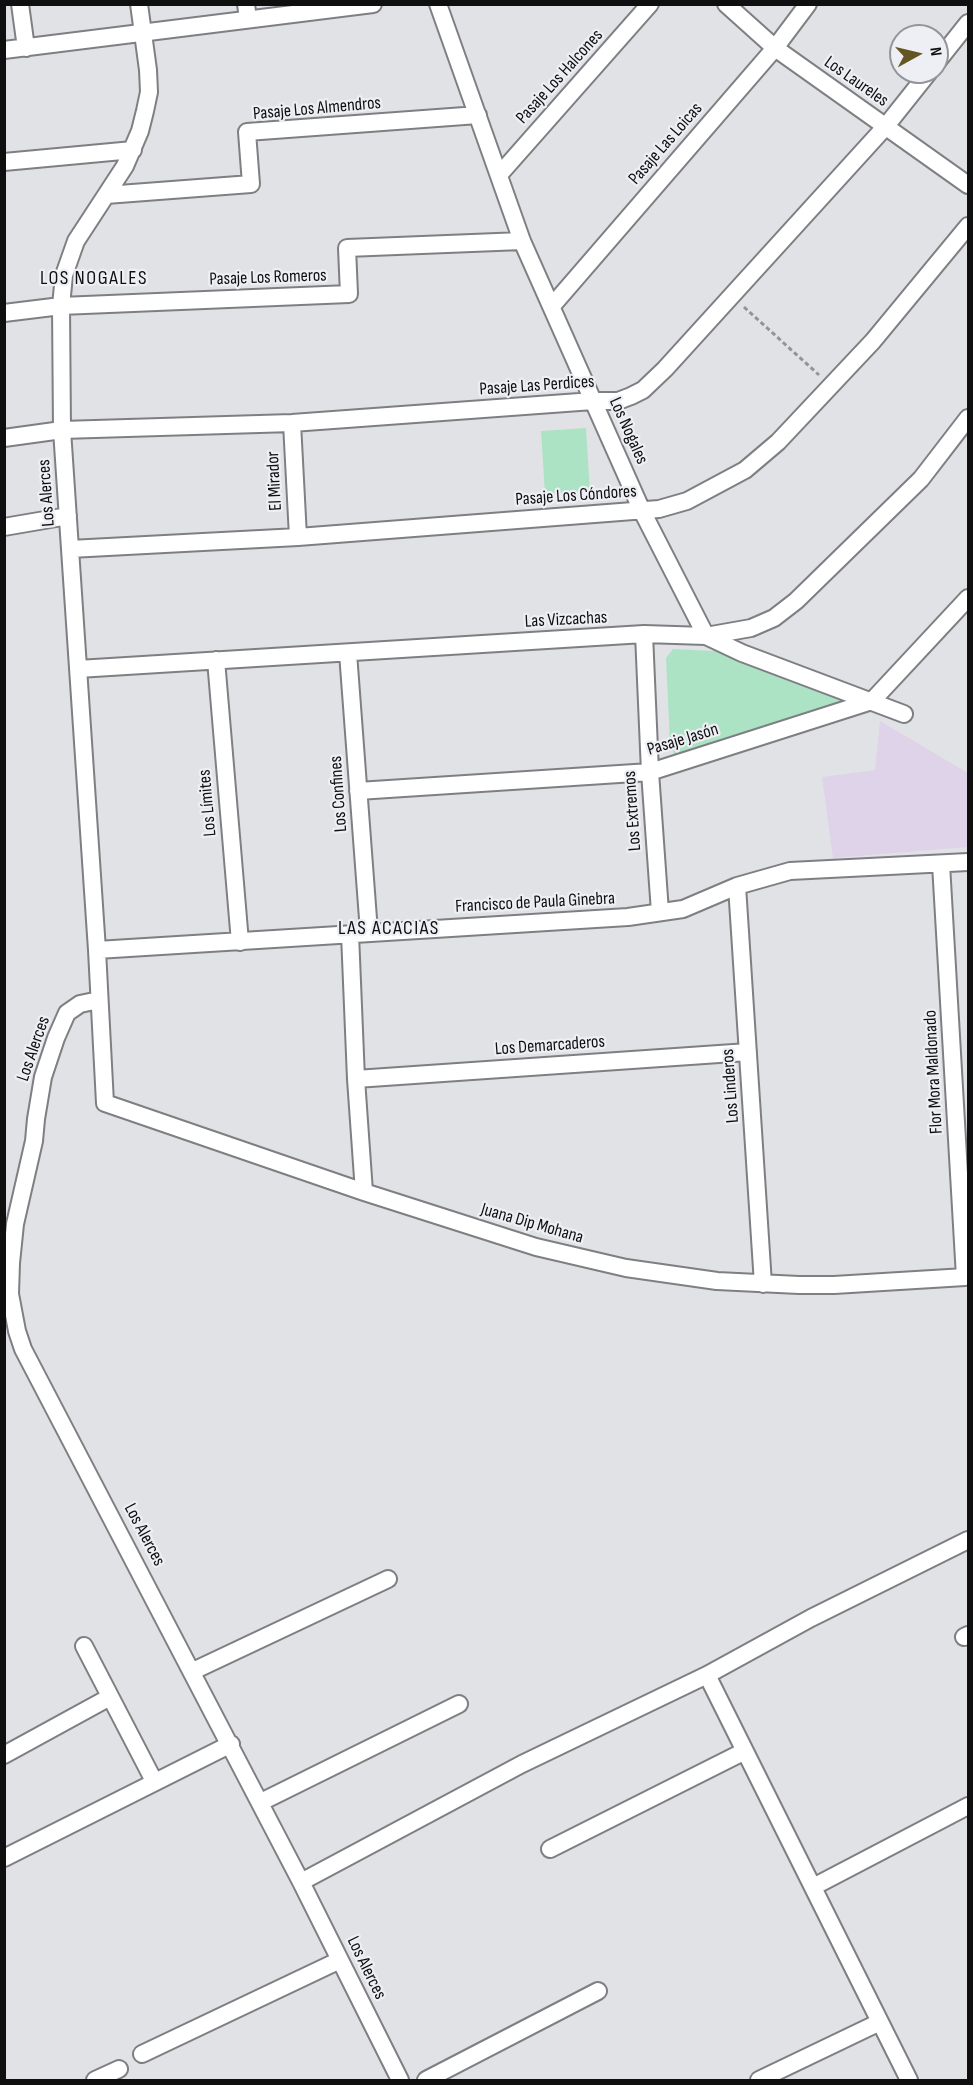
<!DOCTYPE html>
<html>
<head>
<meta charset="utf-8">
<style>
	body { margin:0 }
	#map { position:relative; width:973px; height:2085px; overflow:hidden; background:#e1e2e6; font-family:"Sofia Sans Condensed",sans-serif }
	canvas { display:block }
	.frame { position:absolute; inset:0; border:6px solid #0f0f10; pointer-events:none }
	.north { position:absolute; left:889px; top:24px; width:60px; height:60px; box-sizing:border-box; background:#eeeff4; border:2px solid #959599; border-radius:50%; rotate:82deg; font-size:16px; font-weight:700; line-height:24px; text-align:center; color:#0f0f10 }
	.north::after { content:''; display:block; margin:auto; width:21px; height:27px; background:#635622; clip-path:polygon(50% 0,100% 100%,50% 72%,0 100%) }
</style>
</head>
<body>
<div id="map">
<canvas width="973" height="2085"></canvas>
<div class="frame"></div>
<div class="north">N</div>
</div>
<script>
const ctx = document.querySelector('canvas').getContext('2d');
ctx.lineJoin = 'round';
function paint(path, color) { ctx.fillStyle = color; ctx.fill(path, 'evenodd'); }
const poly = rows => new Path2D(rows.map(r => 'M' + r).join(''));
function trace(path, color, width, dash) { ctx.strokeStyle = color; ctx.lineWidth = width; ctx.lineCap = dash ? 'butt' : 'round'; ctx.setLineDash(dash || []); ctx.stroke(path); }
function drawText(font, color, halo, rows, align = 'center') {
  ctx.font = font + ' "Sofia Sans Condensed",sans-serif'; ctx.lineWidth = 4.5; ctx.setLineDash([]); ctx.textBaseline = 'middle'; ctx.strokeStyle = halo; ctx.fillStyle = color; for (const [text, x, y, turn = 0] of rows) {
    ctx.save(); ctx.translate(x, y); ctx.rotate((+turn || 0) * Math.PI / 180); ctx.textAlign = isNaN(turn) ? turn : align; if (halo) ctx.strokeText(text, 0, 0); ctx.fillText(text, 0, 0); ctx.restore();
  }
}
const education = poly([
	[880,721,968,773,968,847,833,858,822,777,875,770]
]);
const green = poly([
	[586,428,590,492,545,494,541,431],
	[673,649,715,651,847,702,675,757,670,743,666,658]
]);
const path = poly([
	[744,307,819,375]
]);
const street = poly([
	[20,4,26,48],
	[139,4,148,70,149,92,145,111,140,131,125,166,76,241,64,275,61,306,62,430,97,950,105,1103,364,1192,536,1247,626,1268,717,1281,799,1285,834,1285,965,1277,941,864],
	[246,4,248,19],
	[438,4,522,241,642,511,706,636,742,653,904,714],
	[726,4,775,48,968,185],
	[4,50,373,4],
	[937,62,968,23],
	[4,162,133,150],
	[499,175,650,4],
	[106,195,251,184,247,132,478,115],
	[552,306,775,48,808,4],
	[4,313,61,306,349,294,347,248,522,241],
	[292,423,298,537],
	[4,438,62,430,292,423,593,401,618,401,631,396,643,390,665,369,886,126,929,72],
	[4,527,68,516],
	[70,549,298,537,659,509,687,501,745,470,778,442,873,341,968,226],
	[644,634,650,772,660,912],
	[348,653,369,932],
	[216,660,240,942],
	[78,669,644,634,706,636,751,628,774,618,796,601,921,479,968,418],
	[358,791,650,772,872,701,968,598],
	[737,886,763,1284],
	[350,934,356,1079,364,1192],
	[97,950,628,917,683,909,737,886,790,871,968,862],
	[99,1000,80,1004,67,1013,56,1038,43,1077,36,1119,34,1141,15,1224,11,1263,10,1294,17,1331,23,1349,301,1882,400,2080],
	[356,1079,748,1052],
	[964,1637,968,1635],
	[84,1646,154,1781],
	[193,1671,388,1579],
	[707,1675,909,2080],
	[4,1755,110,1697],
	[261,1802,459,1704],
	[550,1849,745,1751],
	[4,1858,231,1744],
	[301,1882,522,1764,707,1675,811,1618,968,1540],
	[813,1887,968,1806],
	[142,2054,340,1960],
	[95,2080,119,2069],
	[426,2080,598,1991],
	[759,2080,880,2022]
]);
const streetNames = [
	["Pasaje Los Halcones",560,77,-48],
	["Los Laureles",856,82,35],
	["Pasaje Los Almendros",317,109,-5],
	["Pasaje Las Loicas",666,144,-49],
	["Pasaje Los Romeros",268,278,-2],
	["Pasaje Las Perdices",537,386,-4],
	["Los Nogales",628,431,66],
	["El Mirador",275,481,-93],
	["Los Alerces",47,493,-94],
	["Pasaje Los Cóndores",576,496,-4],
	["Las Vizcachas",566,620,-3],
	["Pasaje Jasón",683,740,-17],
	["Los Confines",339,794,-94],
	["Los Límites",208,803,-95],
	["Los Extremos",633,811,-94],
	["Francisco de Paula Ginebra",535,903,-3],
	["Los Demarcaderos",550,1046,-4],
	["Los Alerces",34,1049,-71],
	["Flor Mora Maldonado",934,1072,-93],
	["Los Linderos",731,1086,-94],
	["Juana Dip Mohana",532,1224,16],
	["Los Alerces",144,1535,62],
	["Los Alerces",366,1968,64]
];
const neighbourhoodNames = [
	["LOS NOGALES",94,279],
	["LAS ACACIAS",389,929]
];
paint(education, '#ded3e8');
paint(green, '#ade3c5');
trace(street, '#7e7f83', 20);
trace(path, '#939496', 3, [4.5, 3]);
trace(street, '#fff', 16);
drawText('18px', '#0f0f10', '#eeeff4', streetNames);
ctx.letterSpacing = '1.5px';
drawText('20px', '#0f0f10', '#eeeff4', neighbourhoodNames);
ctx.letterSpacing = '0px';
</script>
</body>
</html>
